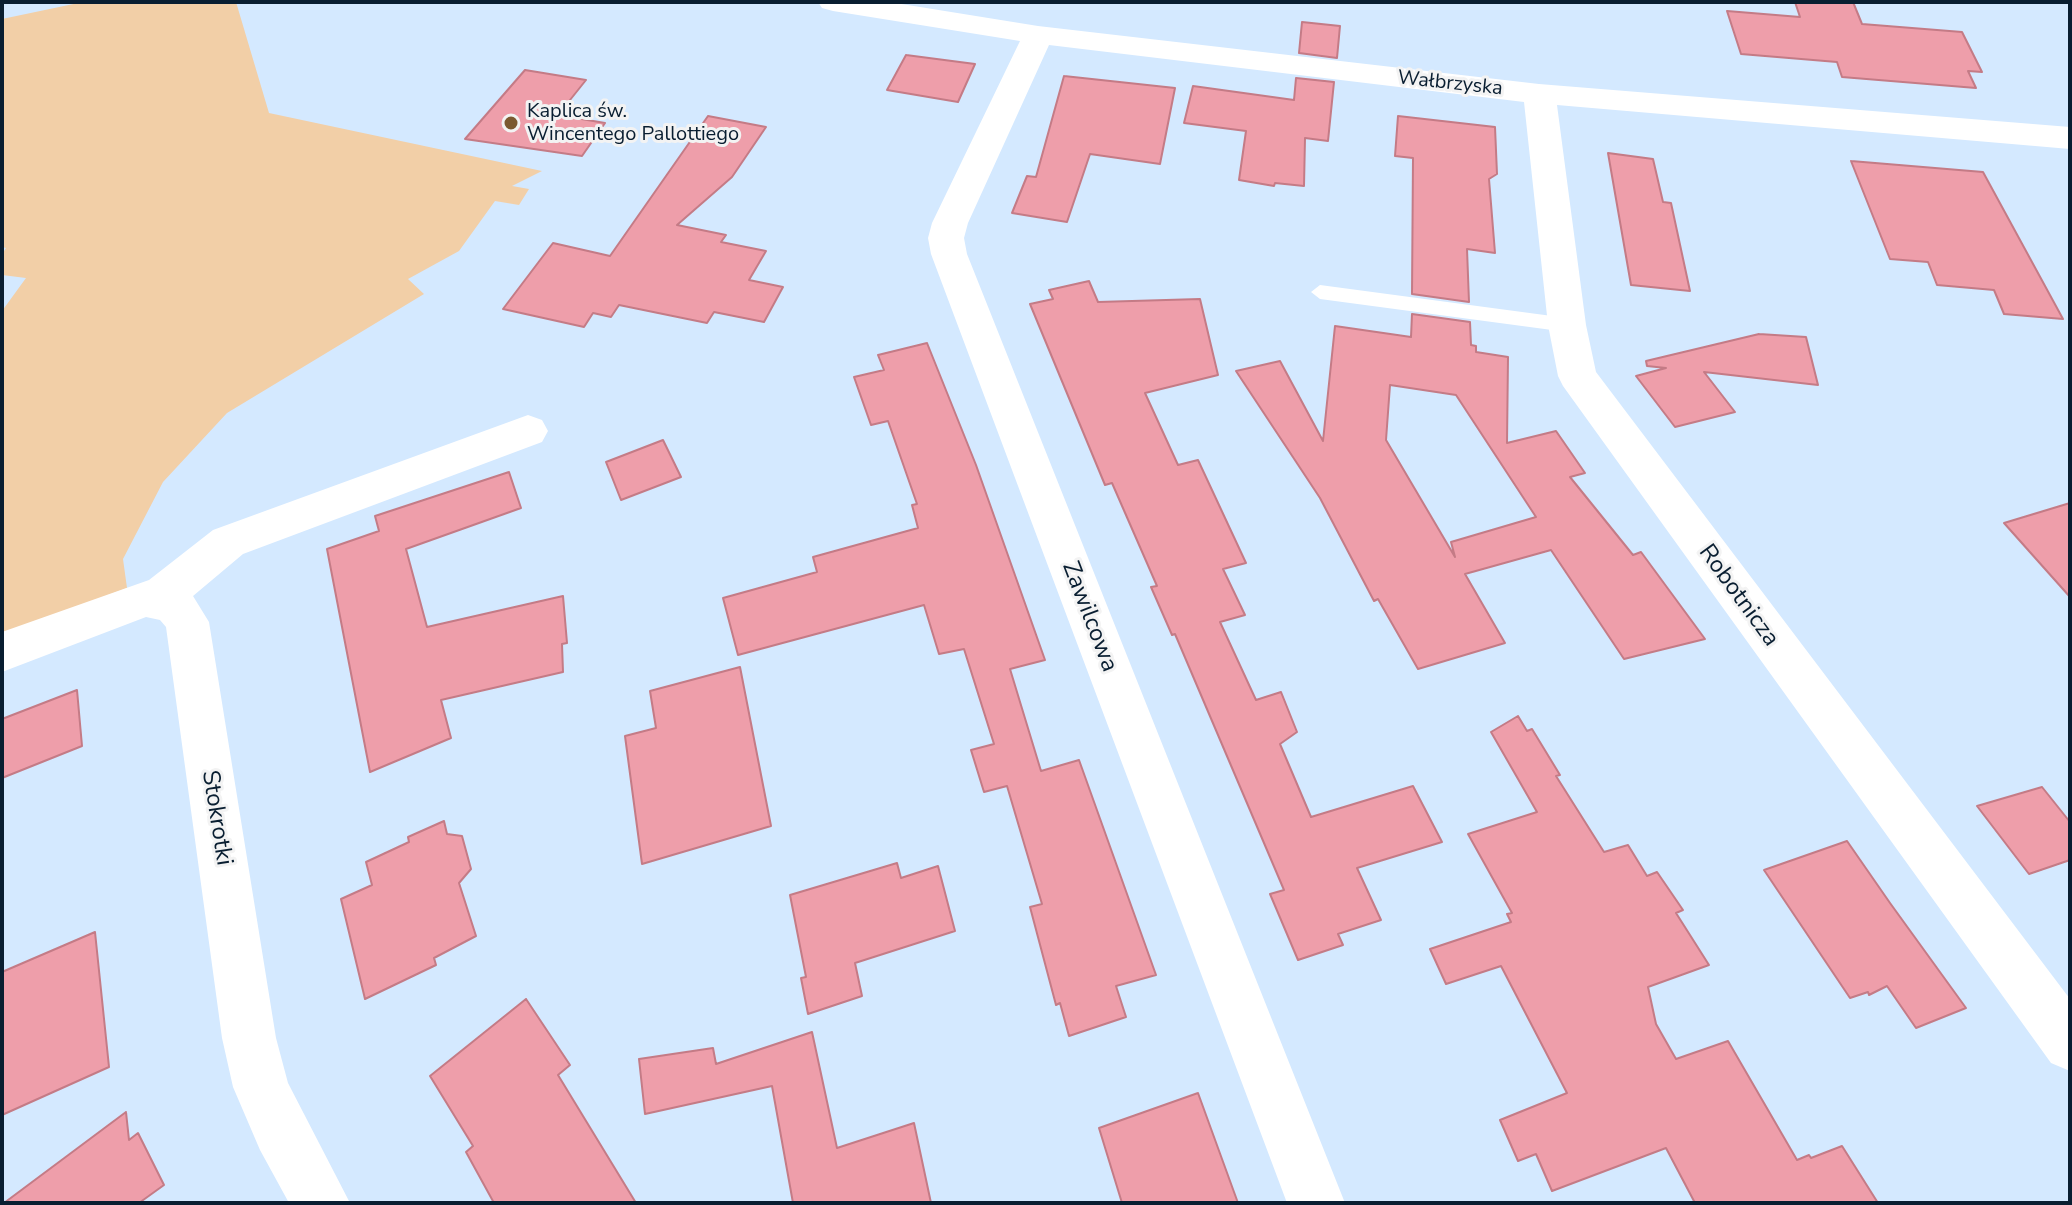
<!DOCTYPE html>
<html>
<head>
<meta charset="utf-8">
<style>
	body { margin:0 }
	#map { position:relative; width:2072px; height:1205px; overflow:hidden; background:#d4e9ff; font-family:"Nunito Sans",sans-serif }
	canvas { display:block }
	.frame { position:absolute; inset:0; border:4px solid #091e31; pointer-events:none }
</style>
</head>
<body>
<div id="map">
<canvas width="2072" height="1205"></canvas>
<div class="frame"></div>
</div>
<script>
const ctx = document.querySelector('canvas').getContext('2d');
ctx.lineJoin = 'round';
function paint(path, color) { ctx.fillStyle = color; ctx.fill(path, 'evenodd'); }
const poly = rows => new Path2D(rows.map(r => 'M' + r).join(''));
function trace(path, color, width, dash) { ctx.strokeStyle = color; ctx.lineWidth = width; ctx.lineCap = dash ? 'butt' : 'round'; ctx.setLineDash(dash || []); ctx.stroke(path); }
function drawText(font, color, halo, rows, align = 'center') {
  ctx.font = font + ' "Nunito Sans",sans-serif'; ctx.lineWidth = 6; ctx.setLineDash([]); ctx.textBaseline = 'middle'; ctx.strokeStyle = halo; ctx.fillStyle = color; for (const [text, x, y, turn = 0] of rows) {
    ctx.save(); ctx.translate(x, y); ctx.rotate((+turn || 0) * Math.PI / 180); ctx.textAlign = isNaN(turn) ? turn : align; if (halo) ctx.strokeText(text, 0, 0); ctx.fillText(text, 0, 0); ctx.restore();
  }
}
const green = poly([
	[83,2,236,2,269,113,542,171,512,186,529,189,519,205,495,201,459,251,408,279,424,294,227,413,163,482,123,559,127,588,2,635,2,311,26,278,2,275,2,254,6,248,2,247,2,19]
]);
const building = poly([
	[1795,2,1853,2,1862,24,1962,32,1982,72,1968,71,1976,88,1842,77,1837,62,1741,54,1727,11,1800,17,1795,2],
	[1302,22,1340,26,1337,58,1299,53,1302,22],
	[906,55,975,64,958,102,887,90,906,55],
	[525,70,586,80,558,115,605,123,582,156,465,139,525,70],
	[1064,76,1175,88,1160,164,1090,154,1067,222,1012,213,1027,176,1036,177,1064,76],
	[1296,78,1334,82,1328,141,1305,138,1304,186,1275,183,1274,186,1239,180,1246,131,1184,123,1193,86,1294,100,1296,78],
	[708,116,766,127,732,177,677,225,726,235,721,242,766,251,749,280,783,287,764,322,714,312,707,323,619,305,611,317,593,313,584,327,503,309,553,243,610,256,708,116],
	[1398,116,1495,127,1497,174,1489,179,1495,253,1467,249,1469,302,1412,294,1413,158,1395,156,1398,116],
	[1608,153,1653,159,1663,202,1671,203,1690,291,1631,285,1608,153],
	[1851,161,1983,172,2063,319,2004,314,1994,290,1937,285,1928,262,1890,259,1851,161],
	[1089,281,1098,302,1200,299,1218,375,1145,393,1178,465,1198,460,1246,563,1223,569,1245,615,1220,622,1256,700,1281,692,1297,732,1280,744,1311,817,1413,786,1442,842,1357,868,1381,920,1338,934,1343,945,1298,960,1270,894,1284,890,1175,634,1172,635,1151,587,1157,586,1112,483,1105,485,1030,304,1053,299,1049,290,1089,281],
	[1412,314,1470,322,1471,345,1476,346,1476,352,1508,357,1507,443,1556,431,1585,473,1570,477,1633,555,1641,552,1705,639,1624,659,1551,550,1465,574,1505,643,1418,669,1378,599,1374,601,1320,498,1236,371,1280,361,1323,441,1335,326,1411,337,1412,314],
	[1390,385,1456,395,1536,517,1451,542,1455,557,1386,440,1390,385],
	[1759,334,1806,337,1818,385,1704,372,1735,412,1675,427,1636,376,1666,368,1647,366,1646,361,1759,334],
	[927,343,976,465,1045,660,1010,669,1041,771,1079,760,1156,975,1116,986,1126,1017,1069,1036,1060,1003,1056,1005,1030,907,1042,904,1007,786,984,792,971,750,994,744,964,649,939,654,924,605,738,655,723,598,817,572,813,557,918,528,912,505,917,504,888,421,871,425,854,377,884,370,878,355,927,343],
	[663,440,681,477,621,500,606,462,663,440],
	[509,472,521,508,406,549,427,627,563,596,567,643,562,644,563,672,441,700,451,738,370,772,327,549,379,531,375,516,509,472],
	[2070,503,2070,597,2004,523,2070,503],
	[740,667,771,826,642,864,625,736,656,728,650,691,740,667],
	[77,690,82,746,2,778,2,719,77,690],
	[1518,716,1527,731,1532,729,1560,775,1556,776,1604,852,1628,845,1647,876,1657,872,1683,910,1676,913,1709,965,1648,987,1656,1024,1676,1059,1728,1041,1797,1160,1809,1155,1811,1158,1842,1146,1878,1203,1695,1203,1666,1148,1552,1191,1536,1154,1518,1161,1500,1120,1567,1093,1501,966,1446,984,1430,949,1511,922,1507,914,1512,913,1468,834,1537,812,1491,732,1518,716],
	[2042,787,2070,822,2070,860,2029,874,1977,806,2042,787],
	[444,821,447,834,462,836,471,869,459,883,476,936,434,958,436,965,365,999,341,899,372,885,366,862,409,842,408,837,444,821],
	[1847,841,1890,903,1966,1008,1916,1028,1887,986,1869,995,1868,992,1850,998,1764,870,1847,841],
	[897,863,901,878,938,866,955,931,855,963,862,996,808,1014,801,978,806,977,790,895,897,863],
	[95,932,109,1067,2,1115,2,972,95,932],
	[526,999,570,1065,558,1075,636,1203,494,1203,466,1152,473,1146,430,1076,526,999],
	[812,1032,837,1148,914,1123,931,1203,793,1203,772,1086,645,1114,639,1059,713,1048,716,1064,812,1032],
	[1198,1093,1238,1203,1122,1203,1099,1128,1198,1093],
	[126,1112,129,1140,138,1133,164,1185,139,1203,4,1203,126,1112]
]);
const service = poly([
	[1320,285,1567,318,1576,325,1567,332,1320,299,1311,292,1320,285]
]);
const minor = poly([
	[818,2,889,2,1038,26,1539,84,2070,127,2070,149,1557,105,1586,325,1596,372,2070,999,2070,1071,2051,1063,1563,386,1558,376,1548,325,1524,102,1049,45,968,223,964,238,967,254,1345,1203,1287,1203,931,254,928,238,932,223,1020,41,833,11,822,8,818,2],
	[528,415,542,420,548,431,542,442,243,554,193,596,209,622,276,1038,288,1083,350,1203,289,1203,260,1150,233,1087,222,1038,166,627,160,620,146,617,2,672,2,632,149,580,213,530,528,415]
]);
const markers = [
	[511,123,8,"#7b5930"]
];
const farStreetnames = [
	["Wałbrzyska",1450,84,6]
];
const farPoinames = [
	["Kaplica św.",527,112],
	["Wincentego Pallottiego",527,135]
];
const streetNames = [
	["Robotnicza",1738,596,54],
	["Zawilcowa",1089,617,69],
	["Stokrotki",216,818,81]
];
paint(green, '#f2cfa7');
paint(building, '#ee9eaa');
trace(building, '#c47b86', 2);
paint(service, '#fff');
paint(minor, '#fff');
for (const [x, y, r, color] of markers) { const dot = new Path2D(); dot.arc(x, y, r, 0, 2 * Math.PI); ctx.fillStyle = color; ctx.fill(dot); trace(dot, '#f3f3f3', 3); }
drawText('20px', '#091e31', '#f3f3f3', farStreetnames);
drawText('20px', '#091e31', '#f3f3f3', farPoinames, 'left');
drawText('24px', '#091e31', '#f3f3f3', streetNames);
</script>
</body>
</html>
